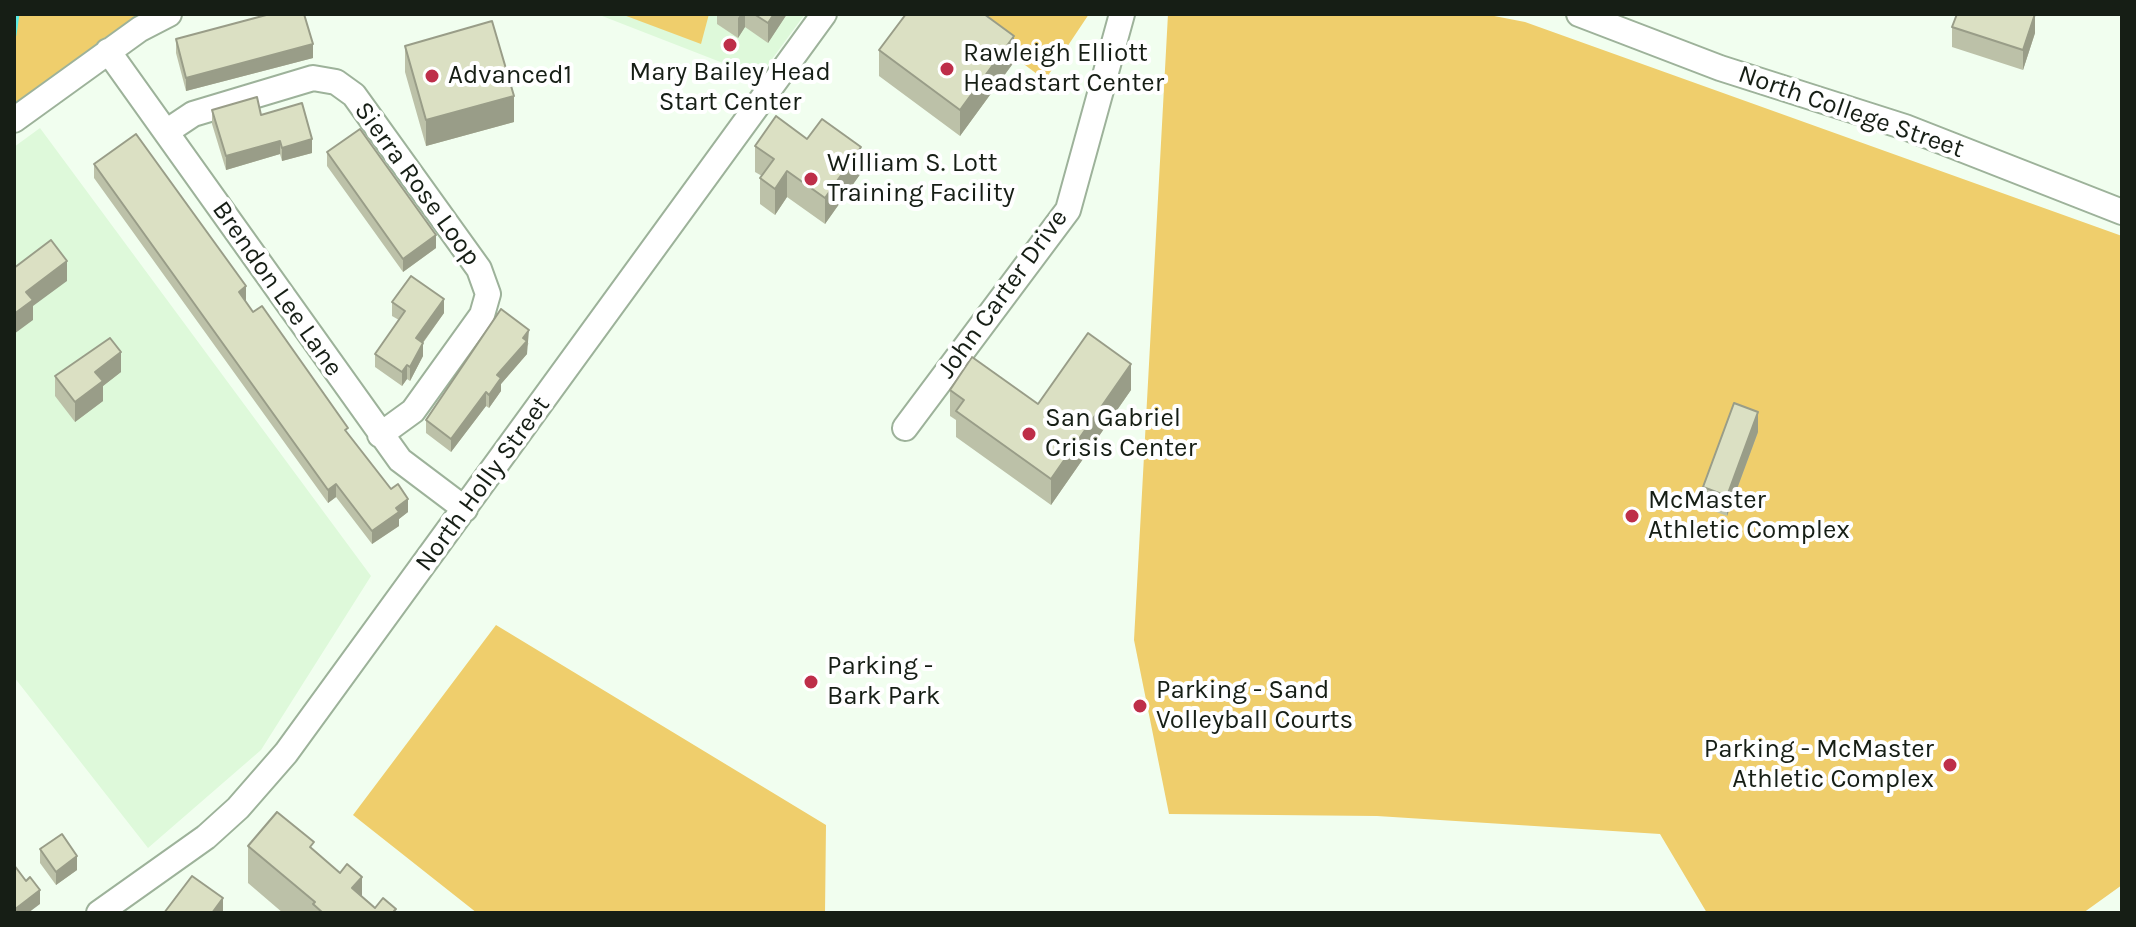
<!DOCTYPE html>
<html>
<head>
<meta charset="utf-8">
<style>
	body { margin:0 }
	#map { position:relative; width:2136px; height:927px; overflow:hidden; background:#f1feef; font-family:Karla,sans-serif }
	canvas { display:block }
	.frame { position:absolute; inset:0; border:16px solid #161e15; pointer-events:none }
</style>
</head>
<body>
<div id="map">
<canvas width="2136" height="927"></canvas>
<div class="frame"></div>
</div>
<script>
const ctx = document.querySelector('canvas').getContext('2d');
ctx.lineJoin = 'round';
function paint(path, color) { ctx.fillStyle = color; ctx.fill(path, 'evenodd'); }
const poly = rows => new Path2D(rows.map(r => 'M' + r).join(''));
function trace(path, color, width, dash) { ctx.strokeStyle = color; ctx.lineWidth = width; ctx.lineCap = dash ? 'butt' : 'round'; ctx.setLineDash(dash || []); ctx.stroke(path); }
function drawText(font, color, halo, rows, align = 'center') {
  ctx.font = font + ' Karla,sans-serif'; ctx.lineWidth = 8; ctx.setLineDash([]); ctx.textBaseline = 'middle'; ctx.strokeStyle = halo; ctx.fillStyle = color; for (const [text, x, y, turn = 0] of rows) {
    ctx.save(); ctx.translate(x, y); ctx.rotate((+turn || 0) * Math.PI / 180); ctx.textAlign = isNaN(turn) ? turn : align; if (halo) ctx.strokeText(text, 0, 0); ctx.fillText(text, 0, 0); ctx.restore();
  }
}
const built = poly([
	[597,14,805,14,759,77],
	[40,128,371,576,261,750,148,848,14,677,14,147]
]);
const green = poly([
	[14,14,145,14,14,107],
	[621,14,709,14,701,44],
	[957,14,1089,14,1045,80],
	[1168,14,1484,14,1525,22,2122,236,2122,885,2083,913,1707,913,1660,834,1377,816,1169,814,1134,640],
	[496,625,826,825,825,913,477,913,353,815]
]);
const stream = poly([
	[14,35,17,14]
]);
const minor = poly([
	[1579,14,1720,68,1905,127,2122,212],
	[108,51,400,460,465,509],
	[14,120,140,29,169,14],
	[166,132,193,114,313,78,336,82,354,95,479,269,488,294,482,315,413,411,380,435],
	[905,428,1068,210,1122,14],
	[99,913,206,837,238,808,286,753,824,14]
]);
const wall = poly([
	[717,14,787,14,768,43,745,27,738,38,717,24],
	[1952,27,2035,33,2023,70,1952,47],
	[176,39,313,58,186,91,176,53],
	[405,46,514,122,426,146,405,72],
	[879,50,1014,62,960,136,879,76],
	[212,110,261,115,312,153,282,161,280,154,226,170,212,124],
	[807,139,861,173,825,224,787,197,775,215,760,204,760,178,762,176,755,172,755,146],
	[327,152,436,248,403,272,327,166],
	[94,164,246,300,245,301,253,312,408,512,399,519,399,526,372,544,336,497,328,503,94,178],
	[392,302,444,313,423,343,423,356,410,381,407,379,402,386,375,367,375,354,399,320,392,316],
	[529,343,527,346,527,354,501,384,501,391,489,408,486,406,451,452,426,433,426,420],
	[121,372,103,386,103,401,75,422,55,396,55,376],
	[950,390,1038,404,1131,390,1051,505,956,437,956,420,950,416],
	[1758,432,1727,516,1703,507,1703,487],
	[248,846,314,851,375,908,396,913,283,913,248,883],
	[40,849,77,870,56,885,40,863]
]);
const shadedWall = poly([
	[741,14,745,14,745,27,738,38,738,18],
	[774,14,787,14,768,43,768,23],
	[2035,14,2035,33,2023,70,2023,50],
	[1014,36,1014,62,960,136,960,110],
	[313,44,313,58,186,91,186,78],
	[514,96,514,122,426,146,426,120],
	[312,139,312,153,282,161,282,148],
	[280,141,280,154,226,170,226,156],
	[861,147,861,173,825,224,825,198],
	[787,171,787,197,775,215,775,189],
	[436,235,436,248,403,272,403,259],
	[67,261,67,281,33,306,33,320,14,334,14,314,26,292],
	[246,286,246,300,239,305,239,292],
	[444,299,444,313,416,352,416,338],
	[529,330,527,354,501,384,501,391,489,408,489,395,497,375],
	[423,343,423,356,410,381,410,367],
	[121,352,121,372,103,386,103,401,75,422,75,402,95,372],
	[1131,364,1131,390,1051,505,1051,479],
	[407,365,407,379,402,386,402,372],
	[486,392,486,406,451,452,451,439],
	[1758,412,1758,432,1727,516,1727,496],
	[336,484,336,497,328,503,328,490],
	[408,499,408,512,399,519,399,526,372,544,372,531,396,508],
	[77,856,77,870,56,885,56,872],
	[362,877,362,913,352,888],
	[40,890,40,904,28,913,14,913,14,910],
	[223,898,223,913,212,913]
]);
const building = poly([
	[270,14,304,14,313,44,186,78,176,39,270,14],
	[754,14,774,14,768,23,754,14],
	[906,14,984,14,1014,36,960,110,879,50,906,14],
	[1957,14,2035,14,2023,50,1952,27,1957,14],
	[492,21,514,96,426,120,405,46,492,21],
	[257,97,261,115,302,103,312,139,282,148,280,141,226,156,212,110,257,97],
	[776,116,807,139,822,119,861,147,825,198,787,171,775,189,760,178,774,159,755,146,776,116],
	[360,129,436,235,403,259,327,152,360,129],
	[136,134,246,286,239,292,253,312,262,306,348,428,345,430,391,489,398,484,408,499,396,508,399,512,372,531,336,484,328,490,94,164,136,134],
	[51,240,67,261,26,292,33,300,14,314,14,268,51,240],
	[411,276,444,299,416,338,423,343,410,367,407,365,402,372,375,354,405,311,392,302,411,276],
	[501,309,529,330,523,338,527,341,497,375,501,378,489,395,486,392,451,439,426,420,501,309],
	[1088,333,1131,364,1051,479,956,411,964,400,950,390,972,357,1038,404,1088,333],
	[110,338,121,352,95,372,103,381,75,402,55,376,110,338],
	[1734,403,1758,412,1727,496,1703,487,1734,403],
	[277,812,314,842,310,847,340,873,347,864,362,877,352,888,375,908,383,898,396,909,394,911,396,913,323,913,313,904,315,902,248,846,277,812],
	[62,834,77,856,56,872,40,849,62,834],
	[14,865,26,881,30,877,40,890,14,910,14,865],
	[192,876,223,898,212,913,164,913,192,876]
]);
const markers = [
	[730,45,8,"#be2e49"],
	[947,69,8,"#be2e49"],
	[432,76,8,"#be2e49"],
	[811,179,8,"#be2e49"],
	[1029,434,8,"#be2e49"],
	[1632,516,8,"#be2e49"],
	[811,682,8,"#be2e49"],
	[1140,706,8,"#be2e49"],
	[1950,765,8,"#be2e49"]
];
const poiNames = [
	["Rawleigh Elliott",963,54],
	["Headstart Center",963,84],
	["Mary Bailey Head",730,73,"center"],
	["Start Center",730,103,"center"],
	["Advanced1",448,76],
	["William S. Lott",827,164],
	["Training Facility",827,194],
	["San Gabriel",1045,419],
	["Crisis Center",1045,449],
	["McMaster",1648,501],
	["Athletic Complex",1648,531],
	["Parking -",827,667],
	["Bark Park",827,697],
	["Parking - Sand",1156,691],
	["Volleyball Courts",1156,721],
	["Parking - McMaster",1934,750,"right"],
	["Athletic Complex",1934,780,"right"]
];
const streetNames = [
	["North College Street",1851,112,19],
	["Sierra Rose Loop",417,184,54],
	["Brendon Lee Lane",277,289,55],
	["John Carter Drive",1003,294,-54],
	["North Holly Street",483,484,-54]
];
paint(built, '#def9da');
paint(green, '#efce6c');
trace(stream, '#5aece7', 5);
trace(minor, '#9db29a', 28);
trace(minor, '#fff', 24);
paint(wall, '#bcc1a8');
paint(shadedWall, '#999d88');
paint(building, '#dbe0c3');
trace(building, '#999d88', 2);
for (const [x, y, r, color] of markers) { const dot = new Path2D(); dot.arc(x, y, r, 0, 2 * Math.PI); ctx.fillStyle = color; ctx.fill(dot); trace(dot, '#fff', 3); }
drawText('26px', '#161e15', '#fff', poiNames, 'left');
drawText('26px', '#161e15', '#fff', streetNames);
</script>
</body>
</html>
